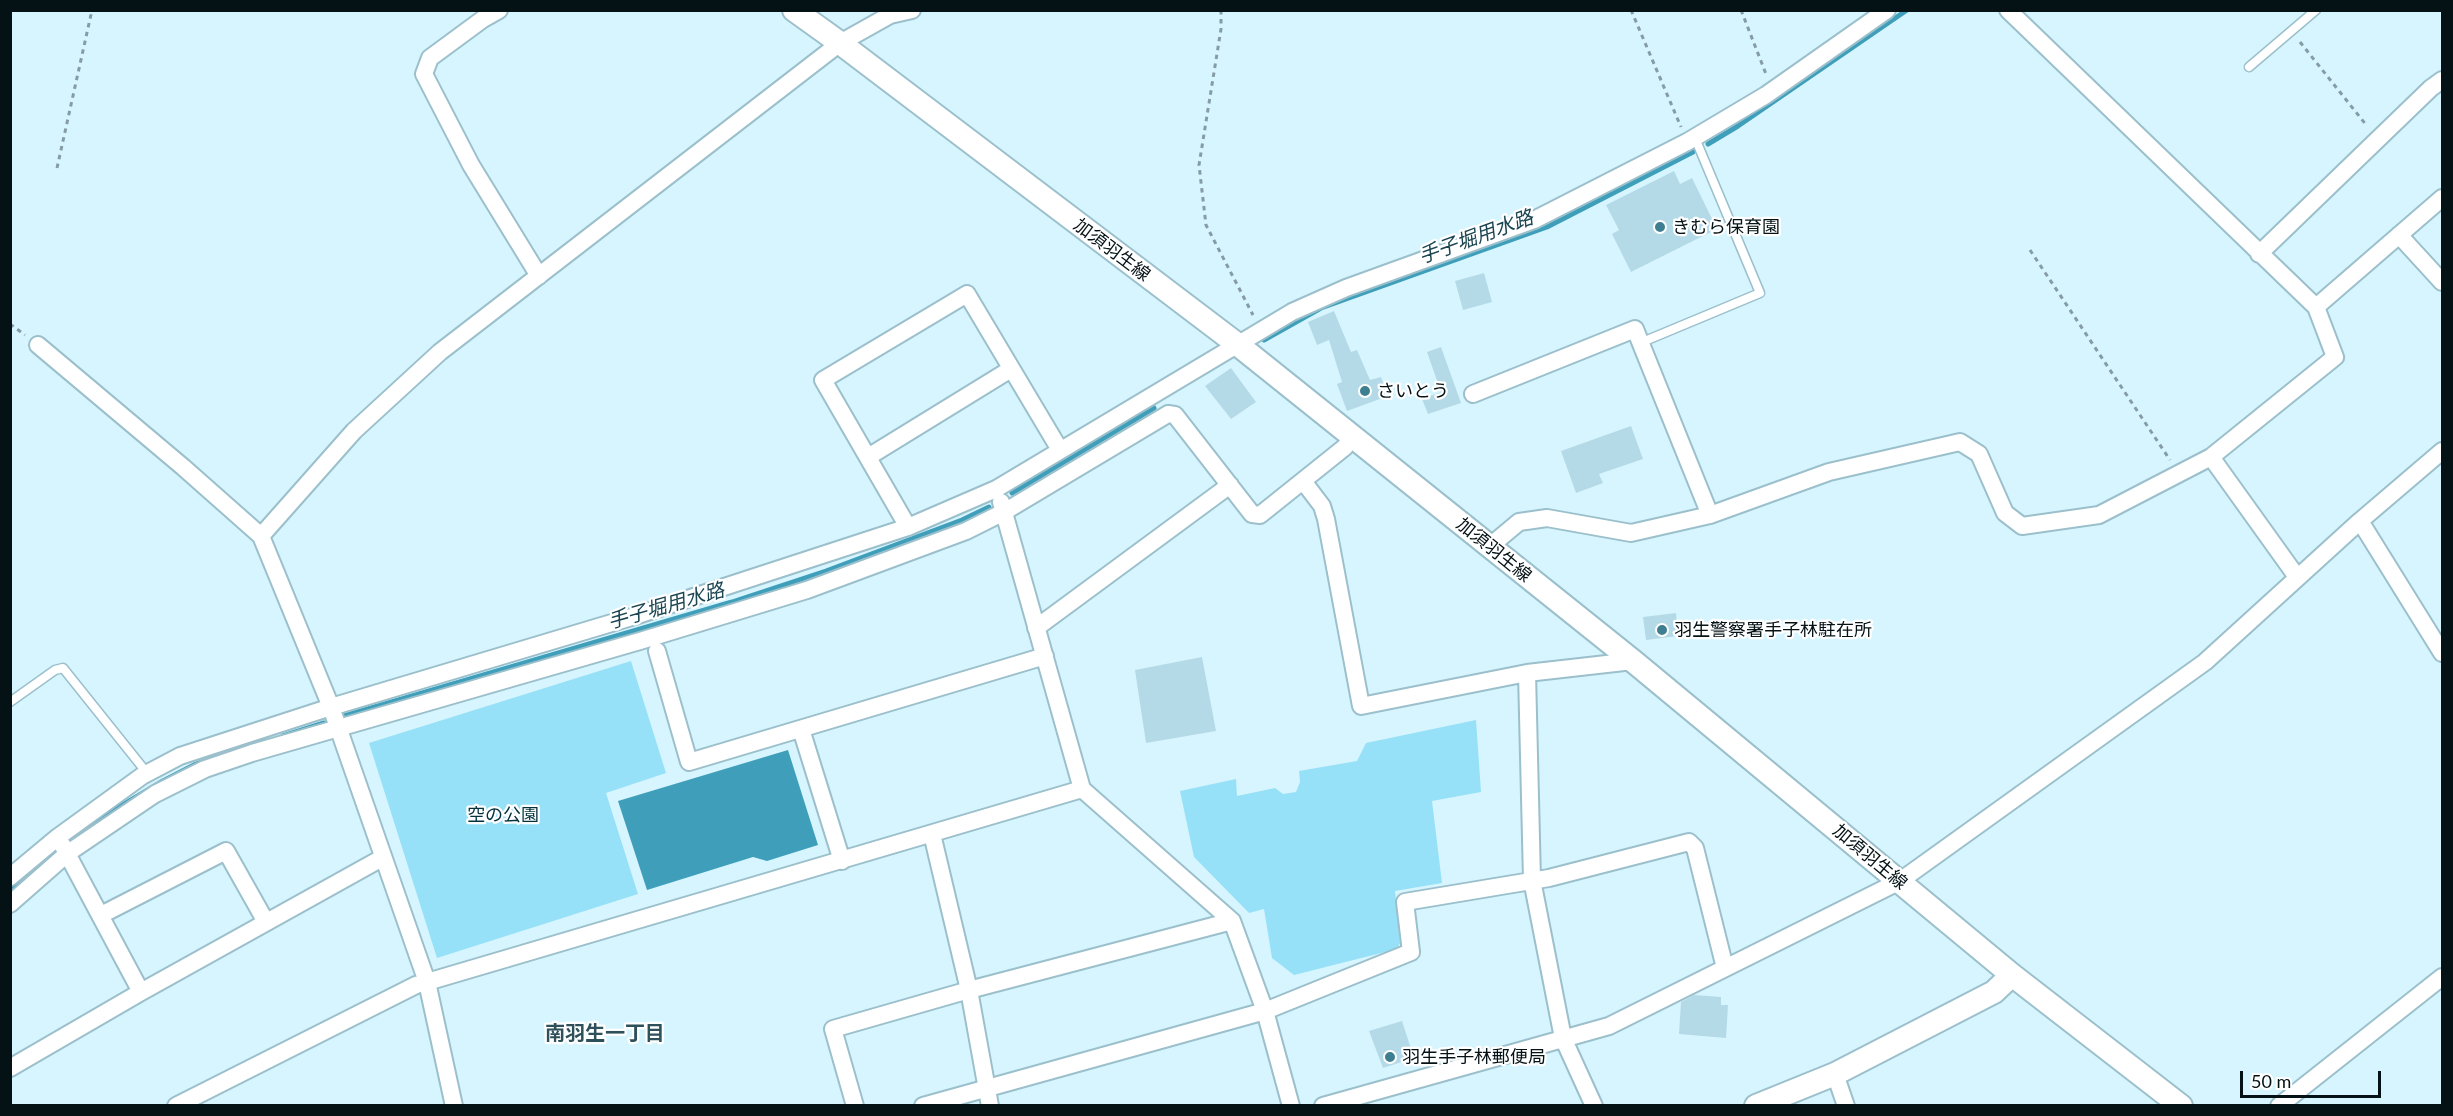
<!DOCTYPE html>
<html>
<head>
<meta charset="utf-8">
<style>
	body { margin:0 }
	#map { position:relative; width:2453px; height:1116px; overflow:hidden; background:#d7f5ff; font-family:Lato,sans-serif }
	canvas { display:block }
	.frame { position:absolute; inset:0; border:12px solid #041115; pointer-events:none }
	.scale { position:absolute; left:2240px; top:1071px; width:141px; height:27px; box-sizing:border-box; border:3px solid #041115; border-top:0; padding-left:8px; font-size:18px; line-height:21px; white-space:nowrap; color:#041115; -webkit-text-stroke:4px #fff; paint-order:stroke }
</style>
</head>
<body>
<div id="map">
<canvas width="2453" height="1116"></canvas>
<div class="frame"></div>
<div class="scale">50 m</div>
</div>
<script>
const ctx = document.querySelector('canvas').getContext('2d');
ctx.lineJoin = 'round';
function paint(path, color) { ctx.fillStyle = color; ctx.fill(path, 'evenodd'); }
const poly = rows => new Path2D(rows.map(r => 'M' + r).join(''));
function trace(path, color, width, dash) { ctx.strokeStyle = color; ctx.lineWidth = width; ctx.lineCap = dash ? 'butt' : 'round'; ctx.setLineDash(dash || []); ctx.stroke(path); }
function drawText(font, color, halo, rows, align = 'center') {
  ctx.font = font + ' Lato,"Noto Sans JP",sans-serif'; ctx.lineWidth = 4.5; ctx.setLineDash([]); ctx.textBaseline = 'middle'; ctx.strokeStyle = halo; ctx.fillStyle = color; for (const [text, x, y, turn = 0] of rows) {
    ctx.save(); ctx.translate(x, y); ctx.rotate((+turn || 0) * Math.PI / 180); ctx.textAlign = isNaN(turn) ? turn : align; if (halo) ctx.strokeText(text, 0, 0); ctx.fillText(text, 0, 0); ctx.restore();
  }
}
const green = poly([
	[631,661,666,773,606,793,638,894,437,958,369,743],
	[1476,720,1481,792,1432,801,1442,883,1395,891,1400,943,1397,949,1294,975,1272,958,1264,909,1249,913,1194,857,1180,791,1236,779,1237,796,1275,788,1283,794,1296,792,1300,782,1299,771,1357,761,1366,743]
]);
const water = poly([
	[788,750,818,845,767,861,753,857,647,890,618,801]
]);
const stream = poly([
	[1708,144,1738,126,1907,10],
	[1264,340,1321,308,1547,227,1693,152],
	[1012,493,1154,408],
	[344,716,732,602,826,571,962,520,989,507],
	[283,736,324,723],
	[78,835,121,806,163,781,196,764,231,752],
	[10,892,56,852]
]);
const building = poly([
	[1674,171,1680,184,1692,178,1717,229,1631,272,1612,234,1619,230,1606,205],
	[1484,273,1492,302,1463,310,1455,281],
	[1334,311,1351,352,1357,350,1370,380,1381,377,1388,396,1347,411,1337,384,1342,382,1329,340,1317,345,1308,322],
	[1441,347,1461,403,1428,414,1422,399,1441,392,1427,352],
	[1231,368,1256,402,1231,419,1205,386],
	[1631,426,1643,459,1599,474,1603,483,1576,493,1561,451],
	[1676,613,1678,636,1646,640,1643,617],
	[1202,657,1216,731,1146,743,1135,670],
	[1694,995,1721,997,1721,1005,1728,1005,1726,1038,1679,1034,1681,1002],
	[1402,1021,1414,1058,1383,1068,1369,1031]
]);
const path = poly([
	[1221,10,1221,29,1199,165,1206,225,1253,315],
	[1631,10,1681,127],
	[1741,10,1766,74],
	[2300,42,2367,126],
	[57,168,92,10],
	[2030,250,2170,460],
	[10,324,25,335]
]);
const lane = poly([
	[2249,67,2316,10],
	[1640,343,1760,293,1695,138],
	[10,702,55,670,63,668,147,773]
]);
const street = poly([
	[499,10,483,19,430,58,424,74,471,165,539,276],
	[2008,10,2316,307,2335,357,2211,457,2297,577],
	[2399,235,2442,282],
	[2259,254,2431,88,2442,80],
	[2316,307,2442,198],
	[38,345,183,467,261,536],
	[1473,394,1635,329,1710,515],
	[868,457,1011,369],
	[1303,481,1322,506,1326,519,1361,706,1527,673],
	[1001,502,1082,789,1232,921,1265,1011,1291,1106],
	[2360,521,2442,653],
	[908,527,823,380,967,294,1060,450],
	[1489,547,1519,522,1547,518,1631,533,1710,515,1829,472,1960,442,1979,454,2005,513,2022,526,2099,515,2211,457],
	[1036,628,1230,485],
	[657,651,689,762,1045,656],
	[801,729,842,861],
	[932,834,969,990,990,1106],
	[63,846,141,992],
	[10,877,58,837,142,776,180,756,331,707,635,616,908,527,996,489,1292,312,1346,288,1534,220,1687,142,1766,95,1887,10],
	[10,904,68,853,155,794,205,769,252,753,640,641,807,590,966,531,1004,512,1168,414,1175,415,1252,514,1260,515,1345,447,1352,436],
	[101,915,226,851,266,922],
	[10,1068,141,992,382,858],
	[1835,1074,1846,1106],
	[176,1106,416,985,427,982,331,707,261,536,354,431,440,352,840,43,890,15,912,10],
	[454,1106,427,982,1082,789],
	[855,1106,833,1029,969,990,1232,921],
	[923,1106,1265,1011,1411,952,1405,902,1549,878,1689,842,1695,848,1725,968],
	[1323,1106,1609,1026,1900,881,2205,662,2360,521,2442,451],
	[1594,1106,1563,1038,1532,880,1527,673,1633,661],
	[2279,1106,2442,977]
]);
const secondary = poly([
	[794,10,840,43,1237,344,1633,661,2012,975,2181,1106],
	[1756,1106,1835,1074,1994,992,2012,975]
]);
const markers = [
	[1660,227,6,"#3e7e91"],
	[1365,391,6,"#3e7e91"],
	[1662,630,6,"#3e7e91"],
	[1390,1057,6,"#3e7e91"]
];
const poiNames = [
	["きむら保育園",1672,227],
	["さいとう",1377,391],
	["羽生警察署手子林駐在所",1674,630],
	["羽生手子林郵便局",1402,1057]
];
const streetNames = [
	["加須羽生線",1112,250,37],
	["加須羽生線",1494,550,39],
	["加須羽生線",1870,857,40]
];
const parkNames = [
	["空の公園",503,815]
];
const waterNames = [
	["手子堀用水路",1476,237,-20],
	["手子堀用水路",666,606,-16]
];
const neighbourhoodNames = [
	["南羽生一丁目",605,1034]
];
paint(green, '#96e1f8');
paint(water, '#3f9fba');
trace(stream, '#3f9fba', 5);
paint(building, '#b5dae7');
trace(lane, '#9bc0cc', 11);
trace(street, '#9bc0cc', 20);
trace(secondary, '#9bc0cc', 26);
trace(path, '#859ca4', 3, [4.5, 4.5]);
trace(lane, '#fff', 8);
trace(street, '#fff', 16);
trace(secondary, '#fff', 22);
for (const [x, y, r, color] of markers) { const dot = new Path2D(); dot.arc(x, y, r, 0, 2 * Math.PI); ctx.fillStyle = color; ctx.fill(dot); trace(dot, '#fff', 2); }
drawText('18px', '#041115', '#fff', poiNames, 'left');
drawText('18px', '#041115', '#fff', streetNames);
drawText('18px', '#03323d', '#fff', parkNames);
drawText('italic 20px', '#1a4551', '#fff', waterNames);
drawText('bold 20px', '#2e505a', '#fff', neighbourhoodNames);
</script>
</body>
</html>
